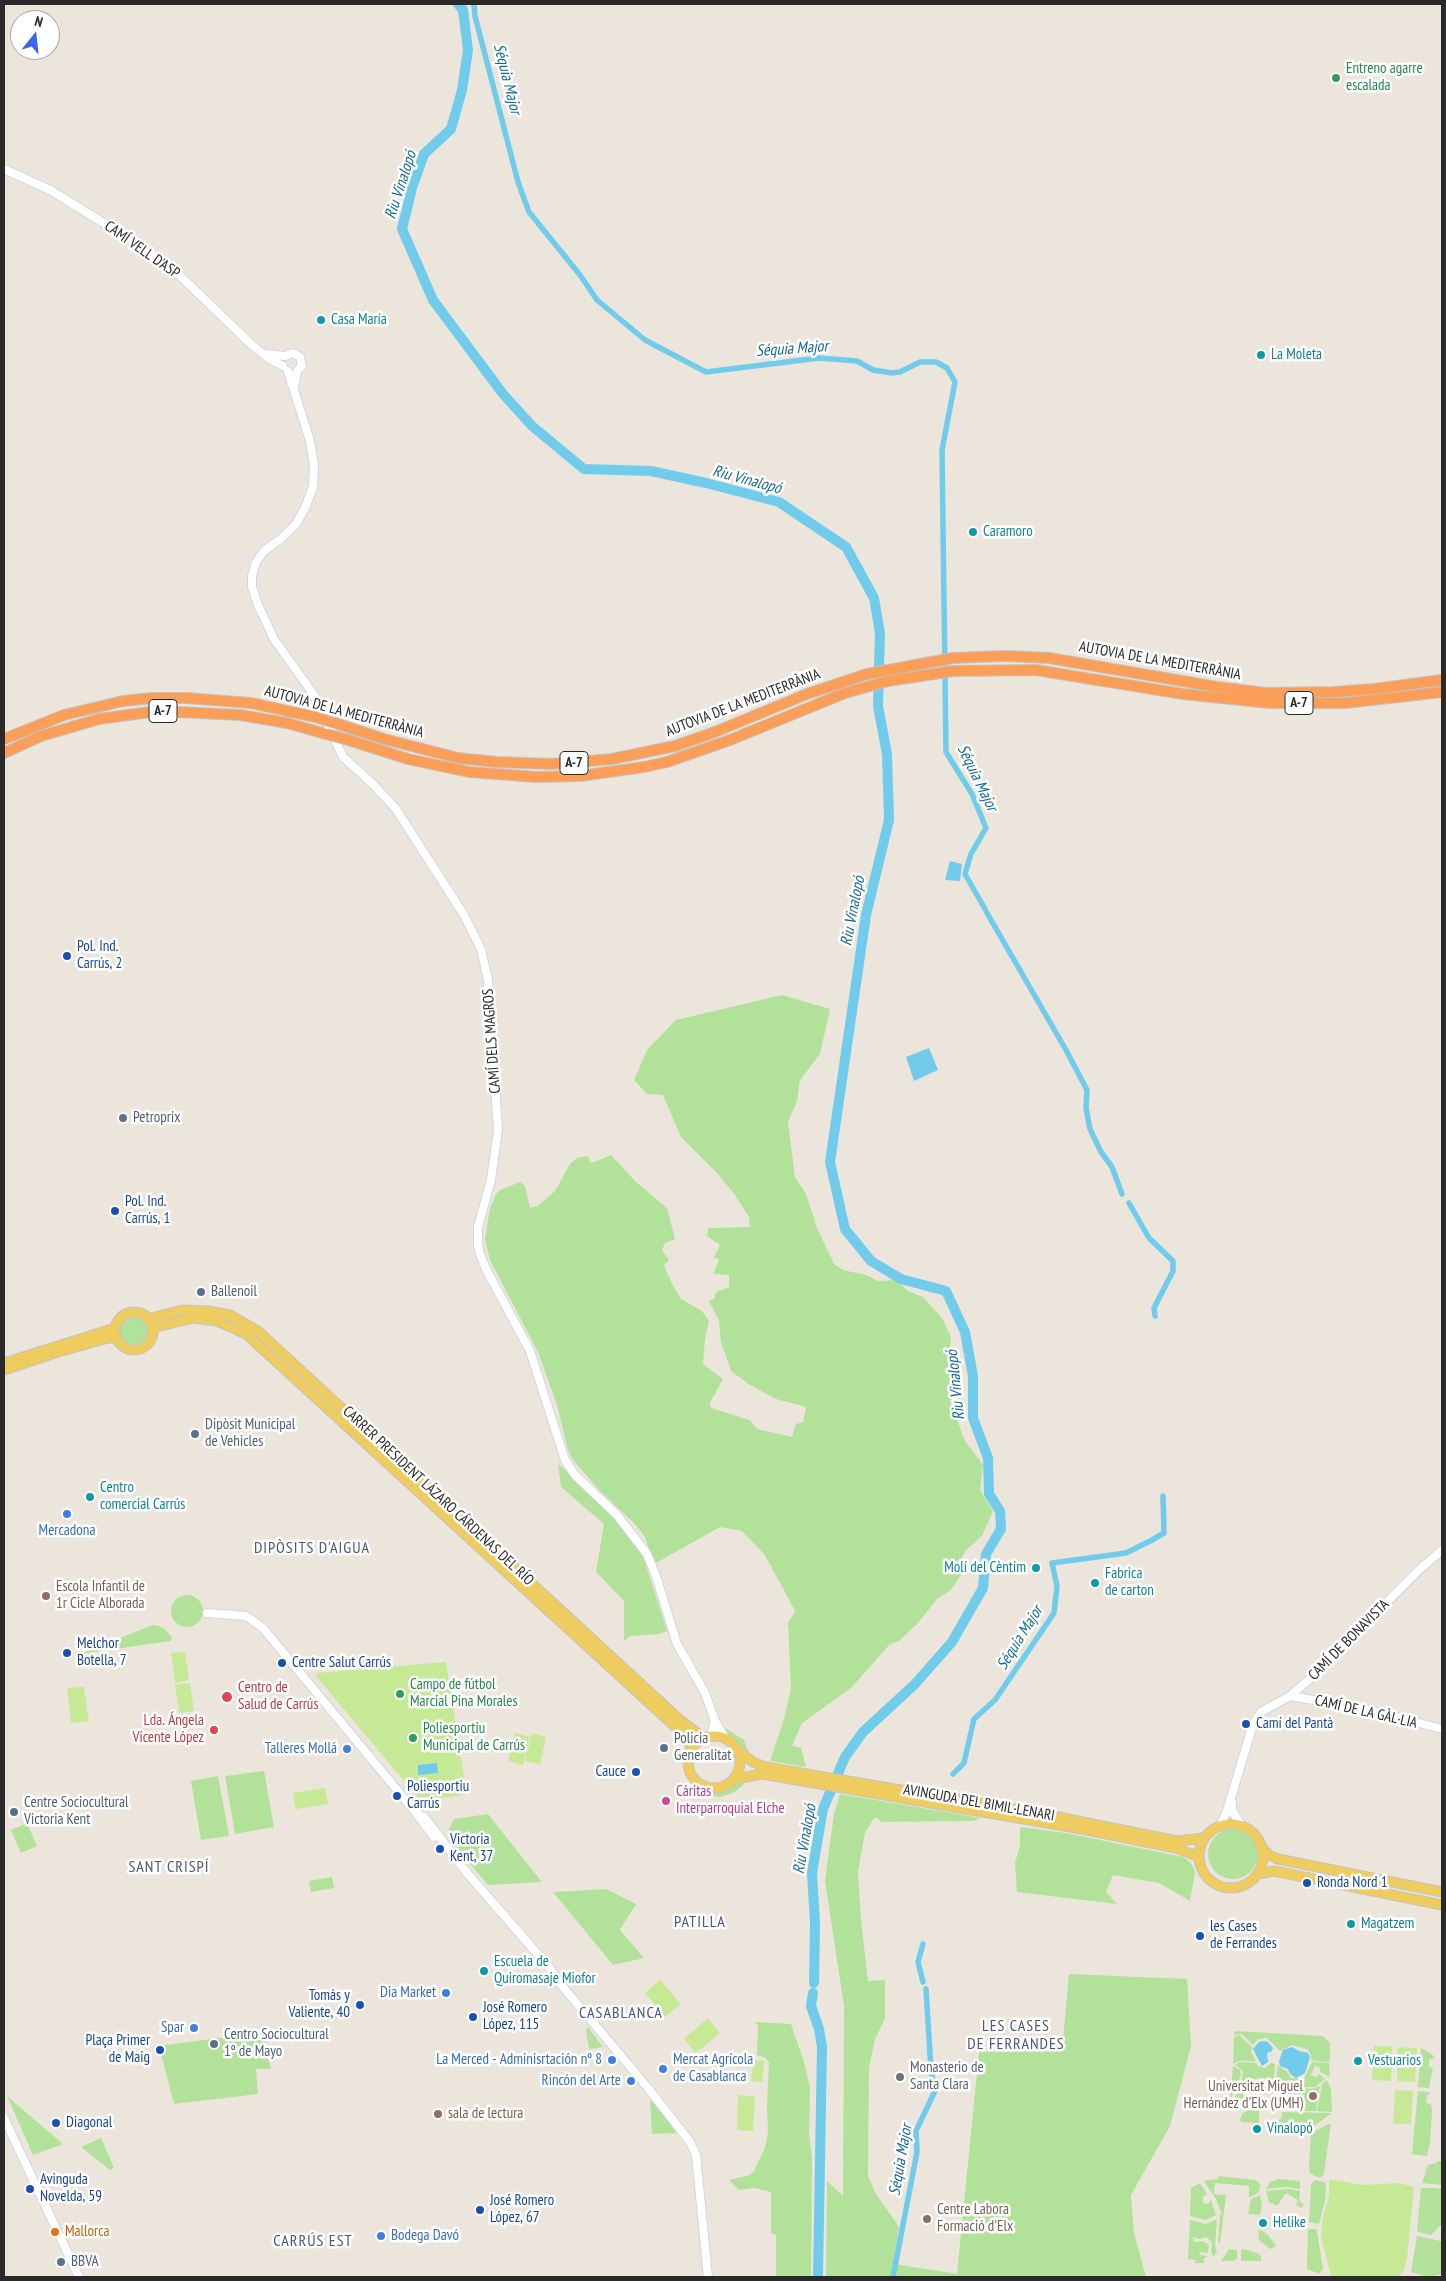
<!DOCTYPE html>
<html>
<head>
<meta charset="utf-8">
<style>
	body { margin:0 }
	#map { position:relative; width:1446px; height:2281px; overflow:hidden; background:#ece5dc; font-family:"PT Sans Narrow",sans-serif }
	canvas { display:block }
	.frame { position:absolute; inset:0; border:5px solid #2a2a2a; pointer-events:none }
	.north { position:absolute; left:10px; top:10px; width:50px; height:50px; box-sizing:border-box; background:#fff; border:1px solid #aaa; border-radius:50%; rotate:16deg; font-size:14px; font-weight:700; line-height:20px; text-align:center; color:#2a2a2a }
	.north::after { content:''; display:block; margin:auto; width:18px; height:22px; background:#3e61f6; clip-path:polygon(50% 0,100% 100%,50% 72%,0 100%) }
</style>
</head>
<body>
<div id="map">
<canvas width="1446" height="2281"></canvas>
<div class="frame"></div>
<div class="north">N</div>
</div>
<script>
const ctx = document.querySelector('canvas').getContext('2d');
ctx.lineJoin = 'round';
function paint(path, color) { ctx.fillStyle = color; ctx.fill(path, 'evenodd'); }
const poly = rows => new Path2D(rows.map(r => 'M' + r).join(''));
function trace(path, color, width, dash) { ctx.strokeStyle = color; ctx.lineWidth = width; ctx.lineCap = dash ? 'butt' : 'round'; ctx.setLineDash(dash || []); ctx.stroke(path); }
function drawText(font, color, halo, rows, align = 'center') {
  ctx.font = font + ' "PT Sans Narrow",sans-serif'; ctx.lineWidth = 5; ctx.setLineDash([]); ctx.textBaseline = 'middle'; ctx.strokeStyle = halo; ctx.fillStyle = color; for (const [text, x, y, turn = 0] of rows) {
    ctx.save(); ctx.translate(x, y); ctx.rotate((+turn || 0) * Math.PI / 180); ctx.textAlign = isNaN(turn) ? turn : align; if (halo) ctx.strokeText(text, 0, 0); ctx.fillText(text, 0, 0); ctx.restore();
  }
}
const green = poly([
	[782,995,830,1009,820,1054,800,1080,797,1101,788,1122,795,1177,806,1194,817,1228,834,1264,843,1270,866,1275,878,1281,896,1280,908,1291,923,1297,942,1318,951,1337,949,1353,957,1394,950,1401,965,1441,983,1465,980,1490,993,1511,982,1536,965,1551,961,1560,961,1575,951,1590,937,1599,918,1623,899,1641,890,1644,851,1688,802,1723,792,1746,801,1748,806,1767,770,1761,784,1719,791,1689,788,1623,795,1611,765,1555,742,1531,720,1527,656,1563,651,1555,645,1537,634,1523,599,1490,573,1460,568,1450,557,1405,538,1352,490,1260,485,1239,490,1208,496,1194,500,1190,520,1182,525,1186,530,1208,538,1206,555,1191,570,1164,577,1158,588,1156,590,1162,595,1162,611,1155,635,1181,667,1208,675,1239,665,1243,662,1250,669,1260,664,1265,672,1284,681,1299,702,1311,709,1321,705,1339,703,1364,723,1379,710,1403,711,1408,750,1420,757,1429,792,1437,796,1424,803,1422,806,1407,776,1399,750,1385,731,1371,721,1342,719,1321,709,1301,714,1299,716,1292,729,1287,729,1275,713,1274,719,1260,714,1257,720,1245,707,1236,708,1228,750,1227,749,1217,735,1195,717,1173,681,1137,663,1095,647,1094,634,1080,647,1050,676,1020],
	'118 1330a15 15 0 1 1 30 0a15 15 0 1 1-30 0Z',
	[558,1464,603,1502,642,1553,667,1631,659,1634,630,1636,624,1641,624,1601,596,1572,604,1524,561,1487],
	'171 1611a16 16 0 1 1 32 0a16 16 0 1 1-32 0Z',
	[153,1625,159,1626,165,1629,172,1638,170,1641,80,1654],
	[727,1729,744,1740,749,1754,725,1733,724,1730],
	[264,1771,274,1827,235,1834,225,1776],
	[218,1776,229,1836,201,1840,191,1781],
	[744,1781,743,1785,735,1792,720,1797,704,1795,692,1786,692,1783,703,1790,718,1792],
	[840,1794,981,1818,974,1821,882,1822,875,1817,865,1832,858,1872,861,1920,868,1981,885,1980,885,2018,875,2039,869,2068,868,2176,876,2194,899,2227,894,2264,957,2274,979,2052,1062,2051,1069,1974,1187,1979,1191,2046,1170,2126,1131,2195,1134,2233,1146,2277,826,2277,827,2181,843,2196,844,2006,825,1881,834,1814],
	[488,1814,541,1881,541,1882,488,1885,449,1839,448,1831,454,1819],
	[27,1823,37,1846,21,1853,11,1830],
	[1020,1827,1066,1833,1183,1857,1191,1863,1195,1872,1190,1901,1159,1883,1113,1875,1106,1892,1117,1904,1017,1892,1015,1863,1020,1845],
	'1208 1854a25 25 0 1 1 50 0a25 25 0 1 1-50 0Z',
	[332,1877,334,1888,311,1892,309,1881],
	[606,1889,636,1904,620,1930,644,1958,613,1965,553,1892],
	[755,2022,791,2024,804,2062,810,2088,809,2134,812,2158,811,2277,776,2277,776,2235,771,2233,771,2192,754,2188,739,2190,729,2180,750,2175,754,2171,765,2148,768,2132,767,2106,769,2063,766,2058,757,2055,758,2026],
	[588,2027,603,2047,589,2049,586,2030],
	[1235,2031,1323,2036,1330,2043,1330,2061,1323,2062,1311,2060,1311,2055,1307,2049,1292,2045,1280,2051,1267,2038,1258,2039,1253,2045,1242,2034,1234,2035],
	[263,2032,271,2069,256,2069,258,2094,174,2104,159,2046],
	[1239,2035,1252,2047,1251,2052,1256,2061,1239,2061,1233,2064,1234,2037],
	[1421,2048,1433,2055,1434,2059,1429,2059,1429,2067,1433,2068,1429,2088,1418,2087],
	[1240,2062,1256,2063,1258,2066,1265,2068,1271,2063,1275,2064,1274,2080,1260,2078,1241,2083,1243,2072,1241,2069,1235,2065],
	[1312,2062,1329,2063,1330,2077,1320,2072,1320,2068,1315,2065,1311,2075,1317,2077,1319,2074,1325,2079,1315,2087,1304,2087,1305,2076],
	[1278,2065,1287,2072,1291,2078,1303,2078,1302,2087,1276,2080],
	[1233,2066,1240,2070,1241,2075,1230,2101],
	[1262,2080,1275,2082,1273,2092,1244,2091,1243,2102,1249,2104,1231,2106,1240,2085],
	[1327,2080,1331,2089,1332,2112,1317,2111,1322,2084],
	[1276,2082,1310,2089,1320,2086,1316,2111,1301,2111,1301,2106,1304,2106,1304,2095,1275,2093],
	[1418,2091,1429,2092,1430,2095,1427,2095,1426,2103,1431,2104,1432,2111,1430,2142,1427,2156,1412,2154],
	[7,2096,63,2144,33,2155],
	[650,2099,679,2133,652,2134],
	[1250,2108,1259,2110,1259,2123,1242,2122,1240,2120,1242,2114],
	[1282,2112,1332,2113,1313,2127,1275,2125,1282,2117],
	[1331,2123,1324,2173,1322,2177,1317,2177,1310,2173,1309,2166,1311,2133],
	[101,2138,114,2168,110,2170,81,2147],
	[1437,2161,1442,2161,1442,2185,1422,2183,1428,2165,1437,2163],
	[1219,2176,1256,2180,1260,2184,1259,2192,1250,2197,1249,2197,1249,2186,1215,2183,1214,2194,1226,2195,1220,2244,1218,2241,1220,2214,1222,2214,1216,2199,1204,2181,1217,2179],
	[1278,2179,1300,2181,1300,2189,1286,2187,1266,2189,1270,2182],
	[1315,2180,1326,2183,1325,2201,1319,2224,1309,2222,1311,2184],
	[1200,2183,1207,2194,1203,2197,1203,2203,1208,2204,1211,2200,1216,2215,1206,2220,1190,2216,1191,2188],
	[1421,2188,1442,2188,1442,2224,1431,2235,1418,2232,1417,2230],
	[1288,2189,1300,2191,1299,2200,1304,2205,1301,2208,1296,2205,1298,2200,1286,2193,1277,2206,1269,2202,1266,2191],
	[1260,2195,1262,2205,1260,2215,1248,2214,1251,2199],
	[1217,2219,1215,2245,1217,2252,1213,2257,1211,2252,1212,2242,1206,2237,1201,2239,1192,2237,1194,2242,1203,2241,1209,2245,1208,2253,1199,2252,1200,2255,1207,2256,1203,2260,1205,2263,1195,2263,1195,2260,1188,2259,1190,2220,1206,2224],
	[1308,2229,1316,2229,1317,2232,1323,2268,1320,2274,1307,2269],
	[1258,2230,1263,2231,1269,2236,1276,2246,1270,2249,1259,2240],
	[1417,2236,1441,2241,1442,2274,1429,2277,1411,2272],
	[1229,2249,1237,2250,1237,2259,1233,2261,1221,2261],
	[1244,2249,1257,2253,1261,2256,1261,2261,1241,2261,1241,2250]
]);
const pitch = poly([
	[185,1652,189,1680,175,1683,171,1653],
	[446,1662,466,1789,465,1793,461,1795,421,1801,316,1676,317,1673],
	[190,1683,194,1711,179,1713,175,1685],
	[84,1687,89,1721,71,1723,67,1688],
	[515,1733,530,1737,523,1765,508,1761],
	[532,1733,546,1737,540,1764,525,1761],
	[325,1788,328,1804,296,1809,293,1793],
	[660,1980,681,2004,665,2017,645,1993],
	[708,2018,720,2033,696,2053,684,2039],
	[1374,2046,1392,2046,1391,2081,1372,2080],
	[1398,2047,1417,2048,1415,2082,1397,2081],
	[753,2060,764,2061,762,2082,751,2081],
	[1395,2090,1413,2091,1411,2124,1393,2124],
	[738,2095,755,2097,753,2131,737,2130],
	[1329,2179,1362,2185,1399,2183,1414,2187,1407,2258,1404,2270,1398,2277,1331,2277,1321,2236,1323,2217,1329,2196]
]);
const water = poly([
	[950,861,962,864,960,881,945,880],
	[929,1048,938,1070,914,1081,906,1057],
	[437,1763,438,1773,418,1775,418,1765],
	[1264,2041,1268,2042,1273,2048,1272,2051,1267,2053,1268,2062,1262,2066,1253,2049,1259,2042],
	[1292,2047,1299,2051,1308,2053,1310,2057,1305,2073,1296,2078,1290,2074,1288,2069,1280,2066,1279,2061,1283,2050]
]);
const canal = poly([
	[474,4,475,16,518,182,529,212,580,275,597,300,645,340,706,372,819,358,857,361,873,370,892,373,900,372,920,362,936,362,947,368,955,382,942,450,946,752,972,794,986,828,971,854,965,874,985,909],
	[987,913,1066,1050,1087,1090,1086,1108,1090,1129,1101,1152,1112,1167,1122,1194],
	[1129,1203,1149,1238,1173,1261,1173,1271,1154,1308,1155,1316],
	[953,1774,964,1763,974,1719,995,1700,1054,1613,1057,1586,1052,1563,1126,1553,1152,1540,1164,1533,1163,1496],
	[923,1944,918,1962,923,1982],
	[893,2277,917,2152,916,2131,935,2091,931,2070,926,1989]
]);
const river = poly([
	[458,4,463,10,468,50,462,90,451,129,424,154,412,188,402,229,433,300,503,394,532,426,584,469,651,471,706,483,779,502,846,547,874,598,880,633,878,706,887,754,889,820,866,915,830,1162,845,1229,871,1261,901,1279,946,1291,965,1332,973,1376,973,1418,988,1458,989,1494,1000,1511,1001,1529,986,1554,983,1588,952,1642,915,1684,863,1732,845,1757,823,1809,812,1873,815,1923,814,1983],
	[813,1993,811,2006,819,2029,822,2047,818,2277]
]);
const secondary = poly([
	[4,169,52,191,147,250,174,270,252,345,269,359,283,366],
	[265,354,285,356,293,353,300,357,302,366,297,371,294,389],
	[288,371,310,441,314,465,313,487,305,508,296,524,283,537,264,551,256,562,252,576,252,587,258,605,274,639,314,695,343,757,373,784,396,809,464,915,481,949,488,980,498,1130,491,1180,478,1227,478,1245,480,1254,486,1269,530,1351,565,1460,575,1475,617,1515,647,1554,656,1576,677,1644,705,1693,715,1721,725,1738],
	[207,1613,246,1616,263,1628,417,1814,434,1837],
	[1290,1696,1366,1709,1442,1729],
	[711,1736,715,1721],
	[1232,1803,1232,1811,1242,1826],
	[417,1814,424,1817,467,1873,548,1966,558,1981,648,2088,690,2142,696,2155,708,2277],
	[1220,1826,1227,1811,1253,1724,1261,1712,1290,1696,1313,1676,1421,1568,1442,1550],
	[4,2118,79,2277]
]);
const primary = poly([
	'115 1331a19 19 0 1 1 38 0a19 19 0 1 1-38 0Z',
	[148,1319,182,1310,208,1311,230,1315,258,1331,680,1720,704,1738],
	[152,1328,193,1318,217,1321,246,1334,683,1734,689,1741,691,1749],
	[4,1363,115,1328],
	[4,1370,58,1352,108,1338,117,1338],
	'688 1762a26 26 0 1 1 52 0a26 26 0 1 1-52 0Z',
	[739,1751,753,1762,765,1767,1043,1814,1177,1841,1204,1838],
	[735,1779,762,1774,1082,1829,1176,1848,1199,1857],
	'1199 1856a32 32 0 1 1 64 0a32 32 0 1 1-64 0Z',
	[1263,1849,1269,1855,1278,1859,1442,1892],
	[1258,1874,1274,1871,1442,1905]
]);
const highway = poly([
	[335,723,384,739,458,758,497,762,552,764,612,759,675,746,715,732,807,694,867,674,953,658,1005,656,1049,658,1217,687,1266,693,1333,692,1374,689,1442,680],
	[4,739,64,715,123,701,152,698,186,698,251,703,315,717],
	[345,739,408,759,469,772,537,777,580,776,644,767,667,762,730,740,845,693,888,681,953,671,1036,670,1183,694,1269,703,1346,703,1442,692],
	[4,753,41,736,99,719,157,711,240,715,287,723,326,734]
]);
const highwayBridge = poly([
	[315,717,335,723],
	[326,734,345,739]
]);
const markers = [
	[1336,78,5,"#2e9e5b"],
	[321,320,5,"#0f9aa8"],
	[1261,355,5,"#0f9aa8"],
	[973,532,5,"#0f9aa8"],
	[67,956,5,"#1a4fb4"],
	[123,1118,5,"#5c6f8a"],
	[115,1211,5,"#1a4fb4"],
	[201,1292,5,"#5c6f8a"],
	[195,1434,5,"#5c6f8a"],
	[90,1497,5,"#0f9aa8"],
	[67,1514,5,"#3f7fe0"],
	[1036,1568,5,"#0f9aa8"],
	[1095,1583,5,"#0f9aa8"],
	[46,1596,5,"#8d6e63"],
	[67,1653,5,"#1a4fb4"],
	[282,1663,5,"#1a4fb4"],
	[400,1694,5,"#2e9e5b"],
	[227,1697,6,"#e0444e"],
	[1246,1724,5,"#1a4fb4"],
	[214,1730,5,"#e0444e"],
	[413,1738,5,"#2e9e5b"],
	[664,1748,5,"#5c6f8a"],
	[347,1749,5,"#3f7fe0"],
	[636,1772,5,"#1a4fb4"],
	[397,1796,5,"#1a4fb4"],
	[666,1801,5,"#d1479c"],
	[14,1812,5,"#5c6f8a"],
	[440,1849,5,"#1a4fb4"],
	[1307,1883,5,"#1a4fb4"],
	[1351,1924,5,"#0f9aa8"],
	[1200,1936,5,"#1a4fb4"],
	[484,1971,5,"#0f9aa8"],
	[446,1993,5,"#3f7fe0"],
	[360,2005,5,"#1a4fb4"],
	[473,2017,5,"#1a4fb4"],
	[194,2028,5,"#3f7fe0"],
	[214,2044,5,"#5c6f8a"],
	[160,2050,5,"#1a4fb4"],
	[612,2060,5,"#3f7fe0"],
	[1358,2061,5,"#0f9aa8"],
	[663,2069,5,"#3f7fe0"],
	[900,2077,5,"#6b7280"],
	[631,2081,5,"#3f7fe0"],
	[1313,2096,5,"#8d6e63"],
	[438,2114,5,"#8d6e63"],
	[56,2123,5,"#1a4fb4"],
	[1257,2129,5,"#0f9aa8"],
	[30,2189,5,"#1a4fb4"],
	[480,2210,5,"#1a4fb4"],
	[927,2219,5,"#8d6e63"],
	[1263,2223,5,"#0f9aa8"],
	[55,2232,5,"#e8710a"],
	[381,2236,5,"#3f7fe0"],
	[61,2262,5,"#5c6f8a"]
];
const shields = [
	[1299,703,28],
	[163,711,28],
	[574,763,28]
];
const shieldNames = [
	["A-7",1299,703],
	["A-7",163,711],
	["A-7",574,763]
];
const leisureNames = [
	["Entreno agarre",1346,69],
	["escalada",1346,86],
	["Campo de fútbol",410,1685],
	["Marcial Pina Morales",410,1702],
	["Poliesportiu",423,1729],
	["Municipal de Carrús",423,1746]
];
const streetNames = [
	["CAMÍ VELL D'ASP",142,250,35],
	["AUTOVIA DE LA MEDITERRÀNIA",1160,661,10],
	["AUTOVIA DE LA MEDITERRÀNIA",743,703,-21],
	["AUTOVIA DE LA MEDITERRÀNIA",344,712,15],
	["CAMÍ DELS MAGROS",492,1041,-94],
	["CARRER PRESIDENT LÁZARO CÁRDENAS DEL RÍO",438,1496,43],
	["CAMÍ DE BONAVISTA",1349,1640,-45],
	["CAMÍ DE LA GÀL·LIA",1366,1712,13],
	["AVINGUDA DEL BIMIL·LENARI",979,1803,10]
];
const cultureNames = [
	["Casa María",331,320],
	["La Moleta",1271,355],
	["Caramoro",983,532],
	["Centro",100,1488],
	["comercial Carrús",100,1505],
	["Molí del Cèntim",1026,1568,"right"],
	["Fabrica",1105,1574],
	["de carton",1105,1591],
	["Magatzem",1361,1924],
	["Escuela de",494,1962],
	["Quiromasaje Miofor",494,1979],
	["Vestuarios",1368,2061],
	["Vinalopó",1267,2129],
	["Helike",1273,2223]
];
const transitNames = [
	["Pol. Ind.",77,947],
	["Carrús, 2",77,964],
	["Pol. Ind.",125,1202],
	["Carrús, 1",125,1219],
	["Melchor",77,1644],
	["Botella, 7",77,1661],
	["Centre Salut Carrús",292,1663],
	["Camí del Pantà",1256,1724],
	["Cauce",626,1772,"right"],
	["Poliesportiu",407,1787],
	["Carrús",407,1804],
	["Victoria",450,1840],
	["Kent, 37",450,1857],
	["Ronda Nord 1",1317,1883],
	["les Cases",1210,1927],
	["de Ferrandes",1210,1944],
	["Tomás y",350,1996,"right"],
	["Valiente, 40",350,2013,"right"],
	["José Romero",483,2008],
	["López, 115",483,2025],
	["Plaça Primer",150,2041,"right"],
	["de Maig",150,2058,"right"],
	["Diagonal",66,2123],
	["Avinguda",40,2180],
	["Novelda, 59",40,2197],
	["José Romero",490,2201],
	["López, 67",490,2218]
];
const serviceNames = [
	["Petroprix",133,1118],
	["Ballenoil",211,1292],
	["Dipòsit Municipal",205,1425],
	["de Vehicles",205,1442],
	["Policia",674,1739],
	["Generalitat",674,1756],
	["Centre Sociocultural",24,1803],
	["Victoria Kent",24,1820],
	["Centro Sociocultural",224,2035],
	["1º de Mayo",224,2052],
	["BBVA",71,2262]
];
const shopNames = [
	["Mercadona",67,1531,"center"],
	["Talleres Mollá",337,1749],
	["Dia Market",436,1993],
	["Spar",184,2028],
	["La Merced - Adminisrtación nº 8",602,2060],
	["Mercat Agrícola",673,2060,"left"],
	["de Casablanca",673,2077,"left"],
	["Rincón del Arte",621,2081],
	["Bodega Davó",391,2236,"left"]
];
const educationNames = [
	["Escola Infantil de",56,1587],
	["1r Cicle Alborada",56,1604],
	["Universitat Miguel",1303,2087,"right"],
	["Hernández d'Elx (UMH)",1303,2104,"right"],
	["sala de lectura",448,2114],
	["Centre Labora",937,2210],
	["Formació d'Elx",937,2227]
];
const healthNames = [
	["Centro de",238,1688],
	["Salud de Carrús",238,1705],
	["Lda. Ángela",204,1721,"right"],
	["Vicente López",204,1738,"right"]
];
const hotelNames = [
	["Cáritas",676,1792],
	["Interparroquial Elche",676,1809]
];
const worshipNames = [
	["Monasterio de",910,2068],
	["Santa Clara",910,2085]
];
const foodNames = [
	["Mallorca",65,2232]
];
const waterNames = [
	["Séquia Major",507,79,76],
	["Riu Vinalopó",401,185,-72],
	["Séquia Major",792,349,-4],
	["Riu Vinalopó",747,480,15],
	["Séquia Major",977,778,64],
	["Riu Vinalopó",853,911,-79],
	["Riu Vinalopó",956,1385,-96],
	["Séquia Major",1020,1638,-58],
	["Riu Vinalopó",805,1839,-80],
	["Séquia Major",901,2160,-80]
];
const neighbourhoodNames = [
	["DIPÒSITS D'AIGUA",312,1548],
	["SANT CRISPÍ",169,1867],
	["PATILLA",700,1922],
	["CASABLANCA",621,2013],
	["LES CASES",1016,2026],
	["DE FERRANDES",1016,2044],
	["CARRÚS EST",313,2241]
];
paint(green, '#b2e299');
paint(pitch, '#c5e995');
paint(water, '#71ccec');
trace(canal, '#71ccec', 5.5);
trace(river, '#71ccec', 10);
trace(secondary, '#d1d5e3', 10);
trace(primary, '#c3c3c3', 11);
trace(highway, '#c3c3c3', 12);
trace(secondary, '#fff', 8);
trace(primary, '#eecc5f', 9);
trace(highway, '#fb9e58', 10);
trace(highwayBridge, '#c3c3c3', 12, []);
trace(highwayBridge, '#fb9e58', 10);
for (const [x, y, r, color] of markers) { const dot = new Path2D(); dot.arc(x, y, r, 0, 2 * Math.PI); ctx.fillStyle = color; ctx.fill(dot); trace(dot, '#fff', 2); }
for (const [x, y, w] of shields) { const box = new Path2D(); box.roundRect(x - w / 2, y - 11.5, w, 23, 4); ctx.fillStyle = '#fff'; ctx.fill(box); trace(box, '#2a2a2a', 1); }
drawText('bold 14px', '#2a2a2a', null, shieldNames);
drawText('15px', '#27864d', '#fff', leisureNames, 'left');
drawText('15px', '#2a2a2a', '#fff', streetNames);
drawText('15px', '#0d838f', '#fff', cultureNames, 'left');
drawText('15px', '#164399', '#fff', transitNames, 'left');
drawText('15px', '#4e5e75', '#fff', serviceNames, 'left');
drawText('15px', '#366cbe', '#fff', shopNames, 'right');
drawText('15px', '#785e54', '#fff', educationNames, 'left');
drawText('15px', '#be3a42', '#fff', healthNames, 'left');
drawText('15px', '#b23c85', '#fff', hotelNames, 'left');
drawText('15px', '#5b616d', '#fff', worshipNames, 'left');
drawText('15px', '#c56008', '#fff', foodNames, 'left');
drawText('italic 16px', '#106998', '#fff', waterNames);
ctx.letterSpacing = '1px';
drawText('16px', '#4b547a', '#fff', neighbourhoodNames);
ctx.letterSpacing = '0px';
</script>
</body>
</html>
